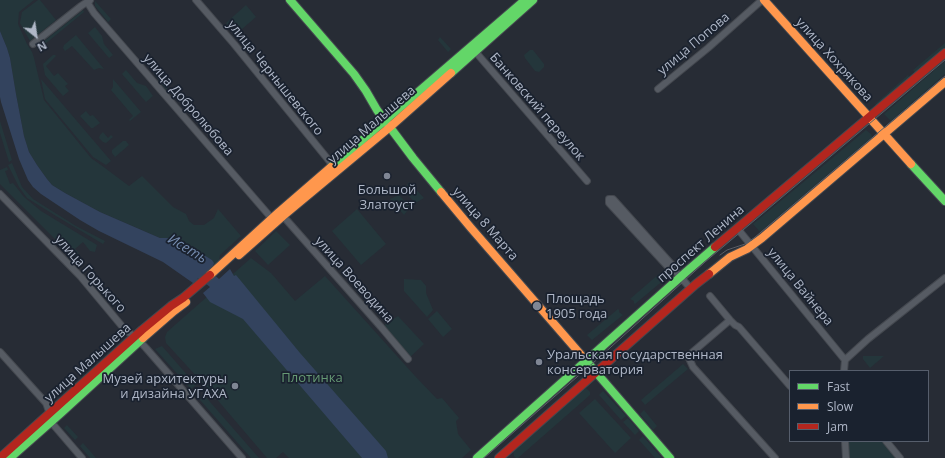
<!DOCTYPE html>
<html>
<head>
<meta charset="utf-8">
<style>
	body { margin:0 }
	#map { position:relative; width:945px; height:458px; overflow:hidden; background:#272c35; font-family:"Open Sans",sans-serif }
	canvas { display:block }
	.legend { position:absolute; left:789px; top:370px; width:140px; height:72px; box-sizing:border-box; background:#1a222f; border:1px solid #565e6c; margin:0; padding:5px 7px; list-style:none; font-size:12px; color:#afb7c7 }
	.legend li { display:flex; align-items:center; gap:8px; height:20px }
	.legend b { width:20px; border:1px solid #565e6c }
	.north { position:absolute; left:16px; top:16px; width:40px; height:40px; -webkit-text-stroke:3px #1a222f; paint-order:stroke; rotate:150deg; font-size:11px; font-weight:700; line-height:16px; text-align:center; color:#afb7c7 }
	.north::after { content:''; display:block; margin:auto; width:14px; height:18px; background:#afb7c7; clip-path:polygon(50% 0,100% 100%,50% 72%,0 100%) }
</style>
</head>
<body>
<div id="map">
<canvas width="945" height="458"></canvas>
<ul class="legend">
<li><b style="height:5px;background:#63d668"></b>Fast</li>
<li><b style="height:5px;background:#ff974d"></b>Slow</li>
<li><b style="height:5px;background:#b3261e"></b>Jam</li>
</ul>
<div class="north">N</div>
</div>
<script>
const ctx = document.querySelector('canvas').getContext('2d');
ctx.lineJoin = 'round';
function paint(path, color) { ctx.fillStyle = color; ctx.fill(path, 'evenodd'); }
const poly = rows => new Path2D(rows.map(r => 'M' + r).join(''));
function trace(path, color, width, dash) { ctx.strokeStyle = color; ctx.lineWidth = width; ctx.lineCap = dash ? 'butt' : 'round'; ctx.setLineDash(dash || []); ctx.stroke(path); }
function drawText(font, color, halo, rows, align = 'center') {
  ctx.font = font + ' "Open Sans",sans-serif'; ctx.lineWidth = 3.5; ctx.setLineDash([]); ctx.textBaseline = 'middle'; ctx.strokeStyle = halo; ctx.fillStyle = color; for (const [text, x, y, turn = 0] of rows) {
    ctx.save(); ctx.translate(x, y); ctx.rotate((+turn || 0) * Math.PI / 180); ctx.textAlign = isNaN(turn) ? turn : align; if (halo) ctx.strokeText(text, 0, 0); ctx.fillText(text, 0, 0); ctx.restore();
  }
}
const green = poly([
	[0,0,34,0,19,12,18,24,27,44,32,52,34,58,44,100,91,158,105,168,129,186,142,176,173,207,186,214,189,221,194,225,204,225,214,218,218,209,241,236,220,255,219,261,214,265,212,260,166,238,160,238,151,234,100,212,65,193,52,185,47,179,37,165,29,152,24,136,16,94,10,58,7,48,0,31],
	[38,0,40,0,56,20,30,41,20,23,22,12],
	[95,1,111,19,108,22,95,6],
	[246,5,256,17,235,35,226,23],
	[83,10,84,12,39,49,38,46],
	[95,27,102,36,104,44,113,55,109,58,88,33],
	[76,35,104,69,99,68,94,70,72,46,65,51,63,48,64,45],
	[440,37,451,49,448,52,438,40],
	[945,43,945,48,915,73,913,70],
	[530,50,533,50,544,64,544,67,539,72,535,71,525,58,524,55],
	[53,55,55,55,56,56,46,66,54,76,58,73,68,84,65,86,69,91,63,96,45,75,43,64],
	[945,61,945,74,891,121,884,114],
	[126,70,137,83,146,86,153,96,146,102,122,74],
	[154,70,168,87,166,90,154,74],
	[908,75,910,78,877,106,875,104],
	[41,79,111,161,106,165,93,157,45,99],
	[113,79,141,112,130,121,129,120,133,116,111,90,113,87],
	[86,111,90,116,93,115,100,123,93,128,91,128,80,116],
	[0,121,12,160,9,162,0,133],
	[866,130,871,134,872,137,760,232,753,224],
	[103,132,108,138,111,135,113,137,106,143,103,142,99,138,100,135],
	[123,141,126,141,129,145,115,157,112,153,112,150],
	[12,163,22,187,33,199,76,226,105,241,103,244,56,216,27,198,19,187,8,165],
	[7,167,8,170,5,171,10,184,13,183,24,197,41,211,97,245,95,252,90,251,83,242,75,249,79,253,71,260,71,255,0,184,0,170],
	[409,182,424,198,415,203,404,190],
	[399,195,410,207,404,215,390,199],
	[357,209,386,244,361,265,332,231],
	[276,231,290,245,268,265,255,251],
	[251,258,271,273,295,301,325,276,415,376,437,399,442,398,459,418,456,421,458,434,471,450,462,458,289,458,283,452,276,458,267,458,209,390,166,343,165,337,167,332],
	[660,273,665,279,635,304,634,303,634,301,630,299],
	[404,279,421,280,426,286,426,293,433,310,427,317,404,291],
	[618,309,619,310,619,312,623,315,592,340,587,335],
	[437,311,452,329,443,337,428,319],
	[398,316,424,344,409,358,383,326],
	[162,346,196,385,191,389,155,349],
	[863,356,884,356,870,368,863,359],
	[683,364,688,369,645,405,641,400],
	[586,388,590,392,590,395,518,458,516,458,514,456,513,452,515,449,547,420],
	[603,391,626,416,621,420,599,395],
	[204,395,259,458,251,458,200,400],
	[595,399,631,438,615,453,579,413],
	[644,410,657,426,653,430,640,414],
	[628,418,639,431,635,435,623,422],
	[67,425,78,437,75,440,64,428],
	[643,436,662,458,655,458,639,440],
	[848,441,882,441,896,458,849,458],
	[83,443,96,458,90,458,80,446]
]);
const water = poly([
	[0,31,7,48,10,58,16,94,24,136,29,152,37,165,47,179,52,185,65,193,100,212,160,238,173,238,181,241,212,260,214,263,213,266,209,270,219,279,230,269,234,276,236,275,300,353,386,451,388,458,362,458,243,319,210,302,203,293,210,287,200,279,198,278,196,283,193,283,163,262,99,231,80,220,41,194,33,187,28,180,19,159,1,102,0,97]
]);
const street = poly([
	[90,0,88,3,89,5,94,13,274,221],
	[196,0,234,44,335,168],
	[33,44,81,6,90,0],
	[473,49,587,181],
	[658,89,708,48,762,0],
	[0,194,81,277,126,331,135,336,146,348,242,458],
	[283,216,381,327,408,359],
	[737,228,845,360],
	[676,272,670,269,609,203,609,199,613,199,673,266,676,272,691,289],
	[710,296,730,320,735,325,739,327,790,386],
	[730,320,688,356,693,367,775,458],
	[0,352,46,403,50,414,51,422,82,458],
	[844,371,845,360,868,339,945,278],
	[845,441,846,458],
	[886,441,900,458]
]);
const fast = poly([
	[290,0,354,74,366,91,377,110,413,158,441,192],
	[451,73,533,0],
	[911,164,945,201],
	[331,167,525,0],
	[582,356,670,458],
	[10,458,61,413,143,338],
	[477,458,686,272,715,247]
]);
const slow = poly([
	[764,0,911,164],
	[441,192,471,228,582,356],
	[239,255,283,216,390,127,451,73],
	[709,274,730,257,747,249,762,238,945,82],
	[210,275,279,212,331,167],
	[143,338,174,311,186,302]
]);
const jam = poly([
	[715,247,945,53],
	[0,458,142,330,171,306,183,298,210,275],
	[499,458,696,284,709,274]
]);
const tram = poly([
	[720,255,727,250,745,244,754,238,945,76],
	[484,458,601,356,705,262,945,60]
]);
const markers = [
	[387,176,4,"#7f8694"],
	[537,306,5,"#7f8694"],
	[539,362,4,"#7f8694"],
	[235,386,4,"#7f8694"]
];
const streetNames = [
	["улица Попова",694,44,-40],
	["улица Хохрякова",834,60,48],
	["улица Чернышевского",275,78,51],
	["улица Добролюбова",188,105,49],
	["Банковский переулок",537,107,49],
	["улица Малышева",372,125,-41],
	["улица 8 Марта",485,224,49],
	["проспект Ленина",701,244,-41],
	["улица Горького",90,274,48],
	["улица Воеводина",354,280,48],
	["улица Вайнера",800,287,51],
	["улица Малышева",88,363,-42]
];
const poiNames = [
	["Большой",387,190,"center"],
	["Златоуст",387,205,"center"],
	["Площадь",546,299],
	["1905 года",546,314],
	["Уральская государственная",547,355],
	["консерватория",547,370],
	["Музей архитектуры",227,379,"right"],
	["и дизайна УГАХА",227,394,"right"]
];
const parkNames = [
	["Плотинка",312,378]
];
const waterNames = [
	["Исеть",187,249,31]
];
paint(green, '#24363b');
paint(water, '#33435e');
trace(street, '#44484f', 8);
trace(fast, '#44484f', 10);
trace(slow, '#44484f', 10);
trace(jam, '#44484f', 10);
trace(street, '#565b63', 6);
trace(fast, '#63d668', 8);
trace(slow, '#ff974d', 8);
trace(jam, '#b3261e', 8);
trace(tram, '#5a5e66', 1);
for (const [x, y, r, color] of markers) { const dot = new Path2D(); dot.arc(x, y, r, 0, 2 * Math.PI); ctx.fillStyle = color; ctx.fill(dot); trace(dot, '#1a222f', 1.5); }
drawText('13px', '#afb7c7', '#1a222f', streetNames);
drawText('13px', '#afb7c7', '#1a222f', poiNames, 'left');
drawText('13px', '#669974', '#1a222f', parkNames);
drawText('italic 14px', '#768db0', '#1a222f', waterNames);
</script>
</body>
</html>
